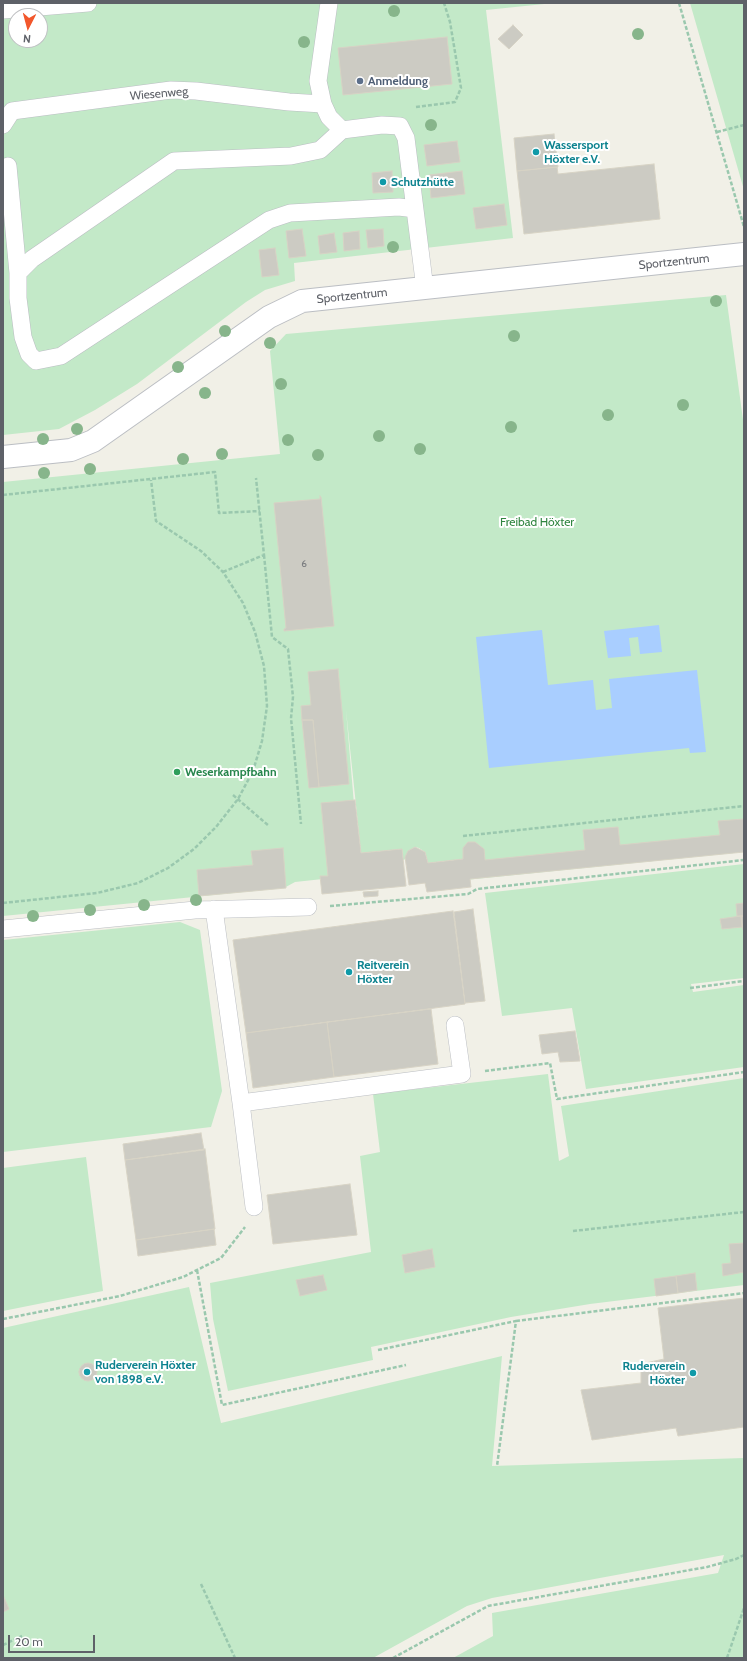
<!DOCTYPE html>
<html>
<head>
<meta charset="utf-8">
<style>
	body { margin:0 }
	#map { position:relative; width:747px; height:1661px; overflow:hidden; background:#f1f0e7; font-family:Cabin,sans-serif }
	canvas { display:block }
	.frame { position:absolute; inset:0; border:4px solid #5e6168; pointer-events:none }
	.north { position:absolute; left:8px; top:8px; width:40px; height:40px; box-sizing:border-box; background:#fff; border:1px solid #bfc0c3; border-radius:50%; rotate:186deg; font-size:11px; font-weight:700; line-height:16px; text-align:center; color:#5e6168 }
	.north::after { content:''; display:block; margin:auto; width:14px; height:18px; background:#f2572c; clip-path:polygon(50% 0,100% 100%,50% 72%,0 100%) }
	.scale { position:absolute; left:8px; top:1635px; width:87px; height:18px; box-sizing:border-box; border:2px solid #5e6168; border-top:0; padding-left:5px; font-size:12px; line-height:14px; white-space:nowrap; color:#5e6168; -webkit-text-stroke:3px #fff; paint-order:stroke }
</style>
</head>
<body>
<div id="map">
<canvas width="747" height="1661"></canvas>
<div class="frame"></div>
<div class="north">N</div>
<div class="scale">20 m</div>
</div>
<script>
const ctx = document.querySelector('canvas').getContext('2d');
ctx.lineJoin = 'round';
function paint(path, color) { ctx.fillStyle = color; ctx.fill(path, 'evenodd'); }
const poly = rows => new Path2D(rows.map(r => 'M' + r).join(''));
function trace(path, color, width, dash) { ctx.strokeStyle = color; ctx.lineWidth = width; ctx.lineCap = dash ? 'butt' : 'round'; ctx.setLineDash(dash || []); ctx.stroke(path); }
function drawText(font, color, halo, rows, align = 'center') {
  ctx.font = font + ' Cabin,sans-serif'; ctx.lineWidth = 4; ctx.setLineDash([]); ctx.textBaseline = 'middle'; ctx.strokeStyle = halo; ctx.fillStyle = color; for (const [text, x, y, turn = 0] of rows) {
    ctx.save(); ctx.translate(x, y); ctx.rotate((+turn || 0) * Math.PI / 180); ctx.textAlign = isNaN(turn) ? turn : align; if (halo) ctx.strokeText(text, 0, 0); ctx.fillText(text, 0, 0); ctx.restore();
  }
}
const green = poly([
	[3,3,554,3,486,10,513,238,294,263,295,281,265,290,246,302,137,384,95,410,59,429,3,435],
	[16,16,40,16,40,40,16,40],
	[690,3,744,3,744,190,729,138],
	[726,295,744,427,744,852,465,880,463,859,428,863,425,852,419,848,415,847,409,851,406,859,403,860,402,849,361,853,346,710,360,875,295,882,284,888,3,916,3,482,280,454,270,351,286,334],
	[744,864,744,978,691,984,693,992,744,985,744,1067,586,1089,572,1008,502,1016,485,893],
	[180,922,200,930,222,1091,211,1127,3,1152,3,940],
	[548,1074,559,1161,569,1156,561,1106,744,1078,744,1285,590,1304,511,1317,371,1347,373,1360,228,1391,213,1319,210,1283,371,1252,360,1156,380,1152,373,1094],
	[86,1157,103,1291,3,1311,3,1168],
	[189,1287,221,1423,502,1356,492,1466,744,1458,744,1658,453,1658,493,1636,492,1613,718,1573,724,1555,492,1598,467,1606,373,1658,3,1658,3,1328]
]);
const water = poly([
	[659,625,662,652,640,654,638,637,629,638,631,656,608,658,604,631],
	[542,630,548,685,593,680,596,710,612,708,609,679,697,670,706,752,690,753,689,748,489,768,476,637]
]);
const building = poly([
	[513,25,523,35,509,49,498,39,513,25],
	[447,37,452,84,343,95,338,48,447,37],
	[554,134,558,167,517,171,514,138,554,134],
	[457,141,460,162,427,166,424,145,457,141],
	[654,164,660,219,524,234,517,171,557,167,558,174,654,164],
	[392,171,393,192,373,193,372,173,392,171],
	[462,171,465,194,431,198,429,175,462,171],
	[504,204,507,225,476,229,473,208,504,204],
	[302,229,306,256,289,258,286,231,302,229],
	[383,229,384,246,368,248,366,230,383,229],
	[359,231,360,249,344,251,343,233,359,231],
	[334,233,337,252,320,254,318,236,334,233],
	[275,248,279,275,262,277,259,250,275,248],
	[320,496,321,497,334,626,284,631,284,629,286,628,274,503,320,499,320,496],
	[338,669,349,784,319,787,313,720,302,720,301,706,311,705,308,672,338,669],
	[302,720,313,720,319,787,309,788,302,720],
	[355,800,361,853,402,849,406,886,322,894,320,876,328,876,321,803,355,800],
	[744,819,744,852,470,879,471,887,427,892,425,883,409,885,405,857,408,851,415,847,425,852,428,863,463,859,463,848,468,842,475,842,484,849,485,860,585,850,583,830,618,827,620,845,720,835,718,821,744,819],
	[283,848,286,888,199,896,197,870,253,865,251,851,283,848],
	[378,891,378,896,364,897,363,892,378,891],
	[744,903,744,916,737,916,736,904,744,903],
	[473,909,485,1001,465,1003,454,912,473,909],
	[453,911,465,1004,246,1033,233,940,453,911],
	[741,916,744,916,744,930,743,930,741,916],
	[741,916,742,927,722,929,720,919,741,916],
	[431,1009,438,1064,334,1077,327,1022,431,1009],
	[327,1022,334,1077,253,1088,246,1033,327,1022],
	[575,1031,580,1061,560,1062,558,1052,542,1054,539,1035,575,1031],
	[201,1133,204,1150,125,1160,123,1144,201,1133],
	[205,1149,215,1229,136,1240,125,1160,205,1149],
	[350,1184,357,1235,273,1244,267,1195,350,1184],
	[214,1229,216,1245,138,1256,136,1240,214,1229],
	[744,1243,744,1272,723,1276,722,1264,731,1263,729,1244,744,1243],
	[432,1249,435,1267,405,1273,402,1255,432,1249],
	[695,1273,697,1290,678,1293,676,1276,695,1273],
	[323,1275,327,1290,300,1296,296,1280,323,1275],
	[676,1276,678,1293,656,1296,654,1279,676,1276],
	[744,1298,744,1427,678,1436,676,1428,592,1440,581,1390,641,1383,641,1364,664,1359,658,1308,744,1298],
	'79 1372a9 9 0 1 1 18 0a9 9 0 1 1-18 0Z',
	[3,1595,9,1609,3,1612,3,1595]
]);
const path = poly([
	[679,3,744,227],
	[416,107,455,102,461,88,450,22,444,3],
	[717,132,744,125],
	[3,495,215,472,219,513,260,511],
	[264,555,272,637,288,649,293,697,291,718,301,824],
	[223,572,264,555,256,478],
	[233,795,269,826],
	[463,836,744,806],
	[3,903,97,893,138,883,168,868,194,849,216,827,238,799,253,771,262,741,267,706,264,666,255,632,243,603,223,572,201,551,156,521,151,480],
	[330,906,468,894,477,889,744,860],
	[690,988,744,981],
	[485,1071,550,1063,557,1099,744,1072],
	[573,1231,744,1212],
	[197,1270,222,1405,406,1365],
	[3,1319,120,1296,183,1277,221,1258,245,1227],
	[516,1321,744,1293],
	[378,1350,516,1321,497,1466],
	[201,1584,235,1658],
	[3,1645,22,1636],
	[393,1658,488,1606,707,1567,736,1559,744,1555],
	[727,1658,744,1608]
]);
const lane = poly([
	[329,3,318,81,323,104,329,117,342,130,382,125,400,126,406,138,425,289],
	[3,10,88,3],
	[3,125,12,111,171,90,196,91,289,102,323,104],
	[8,166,18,273,18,298,23,337,29,354,36,361,61,356,269,220,290,213,399,207,415,209],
	[18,273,32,259,174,161,291,156,320,150,342,130],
	[214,909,241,1103,462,1074,455,1025],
	[3,929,195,910,308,907],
	[241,1103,254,1207]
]);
const street = poly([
	[3,457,71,450,93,441,269,317,302,301,744,254]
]);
const trees = [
	[394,11],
	[638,34],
	[304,42],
	[431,125],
	[393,247],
	[716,301],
	[225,331],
	[514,336],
	[270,343],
	[178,367],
	[281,384],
	[205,393],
	[683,405],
	[608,415],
	[511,427],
	[77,429],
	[379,436],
	[43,439],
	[288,440],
	[420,449],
	[222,454],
	[318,455],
	[183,459],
	[90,469],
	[44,473],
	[196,900],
	[144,905],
	[90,910],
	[33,916]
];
const markers = [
	[360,81,4,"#5c6f8a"],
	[536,152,4,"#0f9aa8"],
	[383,182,4,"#0f9aa8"],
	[177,772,4,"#2e9e5b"],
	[349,972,4,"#0f9aa8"],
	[87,1372,4,"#0f9aa8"],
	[693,1373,4,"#0f9aa8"]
];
const numberNames = [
	["6",304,564]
];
const serviceNames = [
	["Anmeldung",368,81]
];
const streetNames = [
	["Wiesenweg",159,94,-5],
	["Sportzentrum",674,262,-6],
	["Sportzentrum",352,296,-6]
];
const cultureNames = [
	["Wassersport",544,145],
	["Höxter e.V.",544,159],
	["Schutzhütte",391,182],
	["Reitverein",357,965],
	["Höxter",357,979],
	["Ruderverein Höxter",95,1365],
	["von 1898 e.V.",95,1379],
	["Ruderverein",685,1366,"right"],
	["Höxter",685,1380,"right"]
];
const parkNames = [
	["Freibad Höxter",537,522]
];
const leisureNames = [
	["Weserkampfbahn",185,772]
];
paint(green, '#c3e9c8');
paint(water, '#a9ceff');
paint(building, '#cccbc3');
trace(building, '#d7d3c5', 1);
trace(lane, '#bbbec3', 18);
trace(street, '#bbbec3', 24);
trace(path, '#9ac8ae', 2.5, [4, 2]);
trace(lane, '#fff', 17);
trace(street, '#fff', 22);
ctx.fillStyle = '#87b58b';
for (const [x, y] of trees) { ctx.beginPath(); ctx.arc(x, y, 6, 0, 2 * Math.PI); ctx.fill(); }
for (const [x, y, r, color] of markers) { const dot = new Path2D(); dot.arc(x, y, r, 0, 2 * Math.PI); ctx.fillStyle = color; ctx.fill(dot); trace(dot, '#fff', 1.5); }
drawText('10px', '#7a7c7f', null, numberNames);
drawText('bold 12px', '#4e5e75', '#fff', serviceNames, 'left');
drawText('12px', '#5e6168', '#fff', streetNames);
drawText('bold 12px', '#0d838f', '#fff', cultureNames, 'left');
drawText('12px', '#308540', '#fff', parkNames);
drawText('bold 12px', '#27864d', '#fff', leisureNames, 'left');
</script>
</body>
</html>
